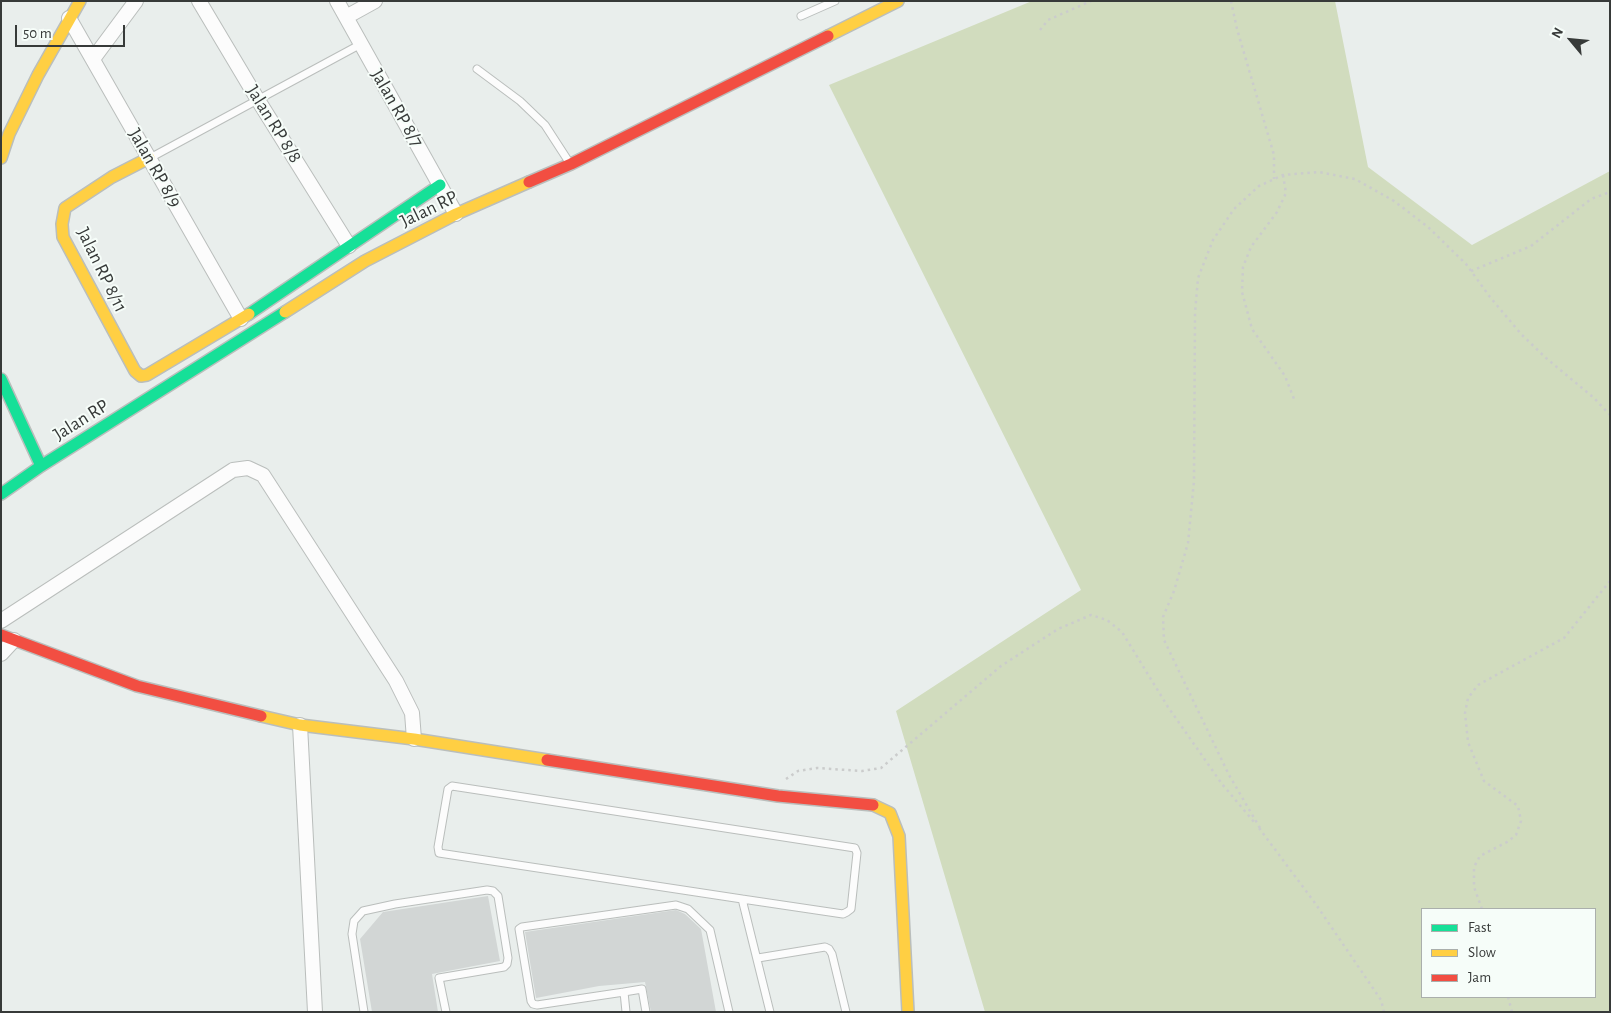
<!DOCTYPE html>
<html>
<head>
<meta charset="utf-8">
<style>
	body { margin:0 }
	#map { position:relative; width:1611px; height:1013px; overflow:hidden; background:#e9eeec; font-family:"Alegreya Sans",sans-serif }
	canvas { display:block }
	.frame { position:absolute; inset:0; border:2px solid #373a39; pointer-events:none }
	.legend { position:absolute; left:1421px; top:908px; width:175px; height:90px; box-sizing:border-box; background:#f6fdf9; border:1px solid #aaafac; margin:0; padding:6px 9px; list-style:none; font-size:15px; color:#373a39 }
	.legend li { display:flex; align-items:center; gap:10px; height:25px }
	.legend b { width:25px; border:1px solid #aaafac }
	.north { position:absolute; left:1546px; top:15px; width:50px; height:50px; -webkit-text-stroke:4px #f6fdf9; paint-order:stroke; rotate:298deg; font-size:14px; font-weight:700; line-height:20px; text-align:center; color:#373a39 }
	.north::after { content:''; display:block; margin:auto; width:18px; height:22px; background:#373a39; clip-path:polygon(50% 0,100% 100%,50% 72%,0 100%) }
	.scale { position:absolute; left:15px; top:25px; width:110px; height:22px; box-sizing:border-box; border:2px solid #373a39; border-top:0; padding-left:6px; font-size:15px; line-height:18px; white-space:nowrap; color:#373a39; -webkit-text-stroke:4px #f6fdf9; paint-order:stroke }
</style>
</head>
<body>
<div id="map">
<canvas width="1611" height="1013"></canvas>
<div class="frame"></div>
<ul class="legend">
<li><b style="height:6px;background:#16e098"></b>Fast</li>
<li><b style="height:6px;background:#ffcf43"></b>Slow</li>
<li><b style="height:6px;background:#f24e42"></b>Jam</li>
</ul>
<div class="north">N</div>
<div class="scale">50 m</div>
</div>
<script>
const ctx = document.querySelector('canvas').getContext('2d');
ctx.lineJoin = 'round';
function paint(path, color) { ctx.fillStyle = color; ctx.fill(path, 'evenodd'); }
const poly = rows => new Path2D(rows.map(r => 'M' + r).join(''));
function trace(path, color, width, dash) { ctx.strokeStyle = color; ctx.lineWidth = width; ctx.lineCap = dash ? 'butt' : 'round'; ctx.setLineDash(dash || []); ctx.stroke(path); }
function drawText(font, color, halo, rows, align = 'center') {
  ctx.font = font + ' "Alegreya Sans",sans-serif'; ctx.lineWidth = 4; ctx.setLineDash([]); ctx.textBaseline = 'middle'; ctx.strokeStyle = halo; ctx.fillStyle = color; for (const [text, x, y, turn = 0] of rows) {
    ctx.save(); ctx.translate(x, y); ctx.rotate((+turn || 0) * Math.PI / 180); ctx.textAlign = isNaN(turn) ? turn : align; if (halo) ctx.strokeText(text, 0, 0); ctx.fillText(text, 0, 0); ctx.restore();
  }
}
const green = poly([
	[1032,1,1335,1,1368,167,1472,245,1610,171,1610,1012,985,1012,896,711,1081,590,829,85],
	[1422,909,1595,909,1595,997,1422,997]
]);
const building = poly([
	[488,896,500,961,432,974,438,1012,372,1012,360,939,383,912],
	[676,910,685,914,701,929,716,1012,651,1012,645,982,599,986,536,998,525,932]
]);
const path = poly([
	[1231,1,1237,29,1274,155,1274,179],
	[1040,30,1048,20,1091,1],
	[1283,175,1286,193,1277,212,1251,247,1243,267,1242,292,1252,329,1285,376,1294,399],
	[1471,271,1531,246,1591,199,1610,192],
	[786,779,798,771,817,768,862,771,881,768,1001,666,1058,629,1091,615,1107,620,1122,632,1168,707,1222,784,1254,822],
	[1259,828,1315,903,1381,1000,1384,1012],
	[1260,828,1229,775,1164,640,1163,617,1174,591,1188,543,1194,481,1195,313,1198,278,1213,240,1234,209,1259,186,1283,175,1319,172,1355,179,1394,201,1428,227,1466,264,1490,297,1521,334,1546,358,1594,398,1610,415],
	[1482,909,1474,887,1474,867,1480,856,1507,842,1516,835,1521,821,1518,806,1484,781,1468,742,1465,713,1468,698,1478,685,1564,638,1610,581],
	[1508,997,1512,1012]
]);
const lane = poly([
	[801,16,835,1],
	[477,69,520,101,545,125,569,162],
	[150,158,361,44],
	[742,899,439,853,438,847,448,789,452,786,855,848,857,853,851,909,847,912,843,914,742,899,770,1012],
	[758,958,825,947,829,949,832,954,846,1012],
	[624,992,642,989,646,1012],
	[364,1012,352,934,354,921,363,911,395,904,487,890,493,891,498,896,508,958,507,964,504,967,439,978,446,1012],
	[626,1012,624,992,537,1005,533,1004,531,1001,519,929,522,927,676,905,688,909,710,930,729,1012]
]);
const street = poly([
	[199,1,258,100,349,246],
	[337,1,456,214],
	[346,17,375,1],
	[69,18,241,319],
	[93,59,136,1],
	[1,621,233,470,248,468,263,475,396,681,412,713,414,739],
	[1,654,14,640],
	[300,725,315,1012]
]);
const fast = poly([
	[249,314,440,185],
	[1,379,41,466],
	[1,494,41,466,285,312]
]);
const slow = poly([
	[828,36,898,1],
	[1,158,9,134,38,75,80,1],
	[149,158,112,177,65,208,62,224,63,237,135,371,141,376,147,375,249,314],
	[285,312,365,261,456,214,529,182],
	[261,716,300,725,414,739,547,760],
	[873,805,890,813,899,836,908,1012]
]);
const jam = poly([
	[529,182,571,164,828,36],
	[1,635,137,686,261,716],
	[547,760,778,796,873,805]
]);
const streetNames = [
	["Jalan RP 8/7",397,108,60],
	["Jalan RP 8/8",274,124,58],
	["Jalan RP 8/9",155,168,60],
	["Jalan RP",429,209,-26],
	["Jalan RP 8/11",102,270,64],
	["Jalan RP",81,420,-32]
];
paint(green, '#d1dcbe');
paint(building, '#d2d6d5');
trace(lane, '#babebc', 9);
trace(street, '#babebc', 16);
trace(fast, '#babebc', 14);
trace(slow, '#babebc', 14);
trace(jam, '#babebc', 14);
trace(path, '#cbcccc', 2.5, [2.5, 4]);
trace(lane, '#fcfcfc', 7);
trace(street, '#fcfcfc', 14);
trace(fast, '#16e098', 11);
trace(slow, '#ffcf43', 11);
trace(jam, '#f24e42', 11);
drawText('19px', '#373a39', '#f6fdf9', streetNames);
</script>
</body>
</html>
